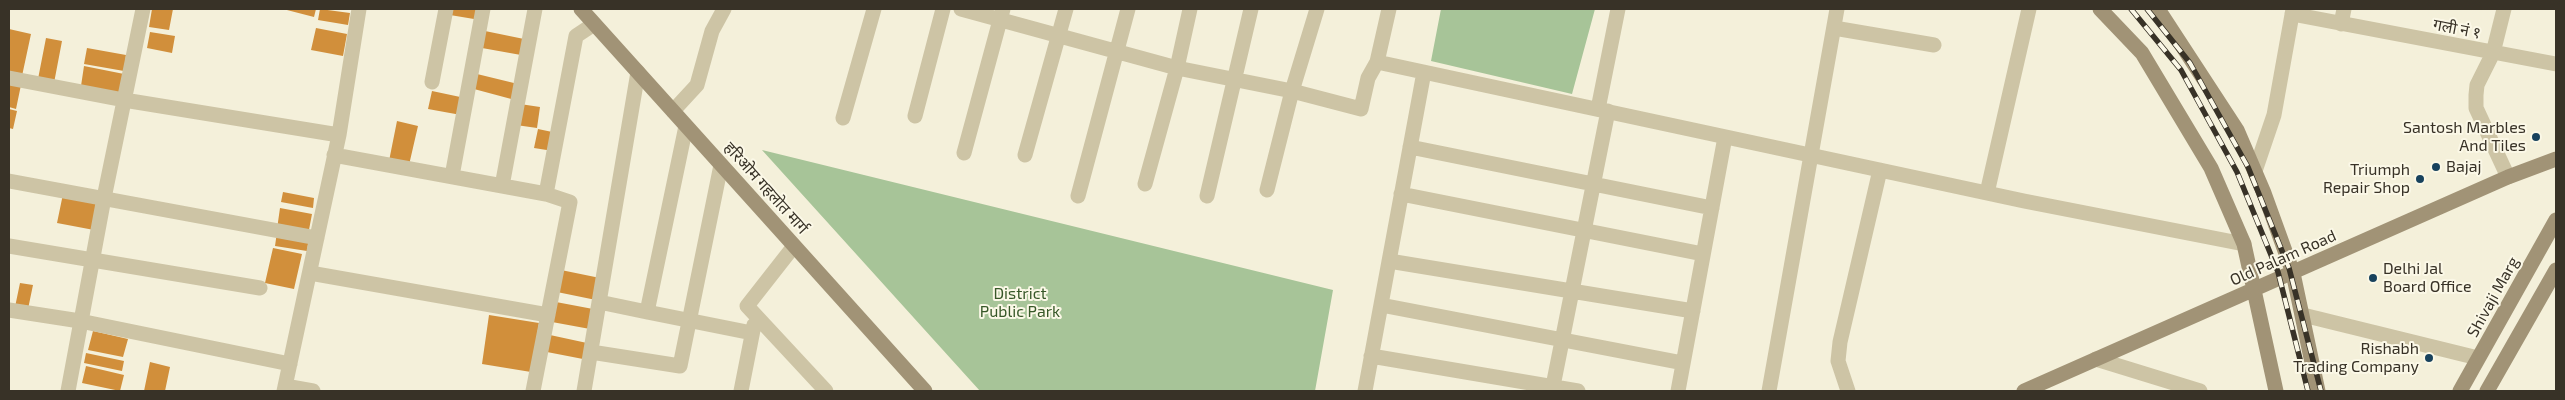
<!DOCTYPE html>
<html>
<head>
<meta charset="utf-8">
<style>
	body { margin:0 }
	#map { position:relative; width:2565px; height:400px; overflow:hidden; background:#f4f0da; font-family:"Exo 2",sans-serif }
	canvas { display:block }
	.frame { position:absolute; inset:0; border:10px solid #383227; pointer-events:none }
</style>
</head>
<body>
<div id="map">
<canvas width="2565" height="400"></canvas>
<div class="frame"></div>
</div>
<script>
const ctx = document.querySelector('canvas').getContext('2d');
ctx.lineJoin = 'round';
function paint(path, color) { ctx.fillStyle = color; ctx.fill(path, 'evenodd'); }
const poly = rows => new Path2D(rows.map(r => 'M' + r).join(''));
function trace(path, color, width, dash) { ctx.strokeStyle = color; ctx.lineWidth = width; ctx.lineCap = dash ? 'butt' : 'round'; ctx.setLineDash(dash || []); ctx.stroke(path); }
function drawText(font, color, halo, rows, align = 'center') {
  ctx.font = font + ' "Exo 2","Noto Sans Devanagari",sans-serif'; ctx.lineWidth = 4; ctx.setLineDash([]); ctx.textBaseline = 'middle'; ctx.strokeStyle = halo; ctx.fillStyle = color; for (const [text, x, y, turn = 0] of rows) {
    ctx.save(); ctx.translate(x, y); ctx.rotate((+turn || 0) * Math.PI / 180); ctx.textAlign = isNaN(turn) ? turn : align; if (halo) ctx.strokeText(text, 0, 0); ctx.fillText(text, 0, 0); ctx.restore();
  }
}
const green = poly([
	[1441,9,1595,9,1572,94,1431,61],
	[762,150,1333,290,1315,391,980,391]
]);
const building = poly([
	[152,9,173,9,169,30,149,27],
	[283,9,316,9,314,17],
	[320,9,350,13,348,25,318,20],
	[451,9,482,9,480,20,450,15],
	[316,28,347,34,343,56,311,50],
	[9,29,31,34,22,76,9,73],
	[485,31,524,39,521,55,482,48],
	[150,32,175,36,172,53,147,48],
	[46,38,62,41,54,83,38,79],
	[87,48,126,55,124,71,84,64],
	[84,66,124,74,121,93,81,86],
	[477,74,518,84,515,100,474,89],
	[9,82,21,85,16,109,9,107],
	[432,91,465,98,461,115,428,109],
	[520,104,540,107,537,128,516,125],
	[9,109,17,111,13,129,9,128],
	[397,121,418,126,409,165,389,161],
	[538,129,557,133,553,151,534,148],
	[283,192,314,198,313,208,281,202],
	[63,194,99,202,94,230,57,223],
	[280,208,312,214,308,235,277,229],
	[277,232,309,237,307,251,275,246],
	[273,248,302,254,294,289,265,283],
	[561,270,600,278,596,300,557,292],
	[20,283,33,285,28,309,15,307],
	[556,302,593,309,590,329,552,322],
	[489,315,539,323,531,372,482,364],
	[93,331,128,339,123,357,88,350],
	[550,335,587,343,583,359,547,352],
	[86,353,124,361,122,371,84,363],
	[150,362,170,367,165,391,144,391],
	[86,366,124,375,120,391,82,383]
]);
const street = poly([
	[961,9,1177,68,1292,91,1361,109,1368,78,1377,62,1389,9],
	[2504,9,2493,53,2477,85,2476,95,2476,108,2508,177],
	[2292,14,2556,64],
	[2341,24,2344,9],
	[1834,28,1934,45],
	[1377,62,2024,201,2244,244],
	[9,78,124,100,339,135],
	[432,82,446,9],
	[1598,109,1618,9],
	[673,111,697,85,712,31,724,9],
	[915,116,943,9],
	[843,118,874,9],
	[686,126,647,312,752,333],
	[1410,147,1712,208],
	[964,153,1003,9],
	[334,155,546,194],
	[1025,155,1066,9],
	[2255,171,2274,115,2293,9],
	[452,176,483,9],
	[9,181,317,238],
	[1145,184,1177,68,1190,9],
	[502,186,535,9],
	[1267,190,1292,91,1317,9],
	[1987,193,2029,9],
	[1401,194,1703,254],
	[1078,196,1128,9],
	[1207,196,1251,9],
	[9,246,260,288],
	[794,246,747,306,826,391],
	[1389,261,1693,311],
	[310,273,548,315],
	[599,302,647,312],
	[1381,305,1683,363],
	[9,310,80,321,290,364],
	[2303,315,2478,358],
	[591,352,680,366,721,165],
	[1371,356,1578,391],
	[2096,359,2200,391],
	[285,386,313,391],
	[68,391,104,198,143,9],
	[284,391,339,135,359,9],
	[533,391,570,202,546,194,576,36,594,24],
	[584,391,638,72],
	[741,391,754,325],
	[1365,391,1424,72],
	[1552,391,1608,111],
	[1678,391,1725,137],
	[1769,391,1837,9],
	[1848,391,1838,361,1840,342,1880,170]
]);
const secondary = poly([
	[581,9,925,391],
	[2100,9,2142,53,2211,168,2244,244,2276,391],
	[2158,9,2237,130,2264,193,2293,273,2318,391],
	[2024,391,2508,177,2556,159],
	[2460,391,2556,220],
	[2487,391,2556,270]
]);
const rail = poly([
	[2131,9,2181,70,2237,172,2278,272,2308,391],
	[2147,9,2190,63,2248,167,2289,268,2321,391]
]);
const markers = [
	[2536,137,5,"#18425d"],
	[2436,167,5,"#18425d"],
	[2420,179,5,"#18425d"],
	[2373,278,5,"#18425d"],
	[2429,358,5,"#18425d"]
];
const streetNames = [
	["गली नं १",2457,29,11],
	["हरिओम गहलोत मार्ग",766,188,48],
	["Old Palam Road",2283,258,-24],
	["Shivaji Marg",2493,297,-61]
];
const poiNames = [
	["Santosh Marbles",2526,128],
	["And Tiles",2526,146],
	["Bajaj",2446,167,"left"],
	["Triumph",2410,170],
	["Repair Shop",2410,188],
	["Delhi Jal",2383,269,"left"],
	["Board Office",2383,287,"left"],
	["Rishabh",2419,349],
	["Trading Company",2419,367]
];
const parkNames = [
	["District",1020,294],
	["Public Park",1020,312]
];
paint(green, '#a7c498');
paint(building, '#d18f3b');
trace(street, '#cdc4a5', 15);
trace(secondary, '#a19376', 15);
trace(rail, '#383227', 5.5);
trace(rail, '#fbf8e7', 4, [11]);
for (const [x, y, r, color] of markers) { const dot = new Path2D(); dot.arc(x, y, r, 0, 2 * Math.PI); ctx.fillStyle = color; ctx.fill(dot); trace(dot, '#fbf8e7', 2); }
drawText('16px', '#383227', '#fbf8e7', streetNames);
drawText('16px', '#383227', '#fbf8e7', poiNames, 'right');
drawText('16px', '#375828', '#fbf8e7', parkNames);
</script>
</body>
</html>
